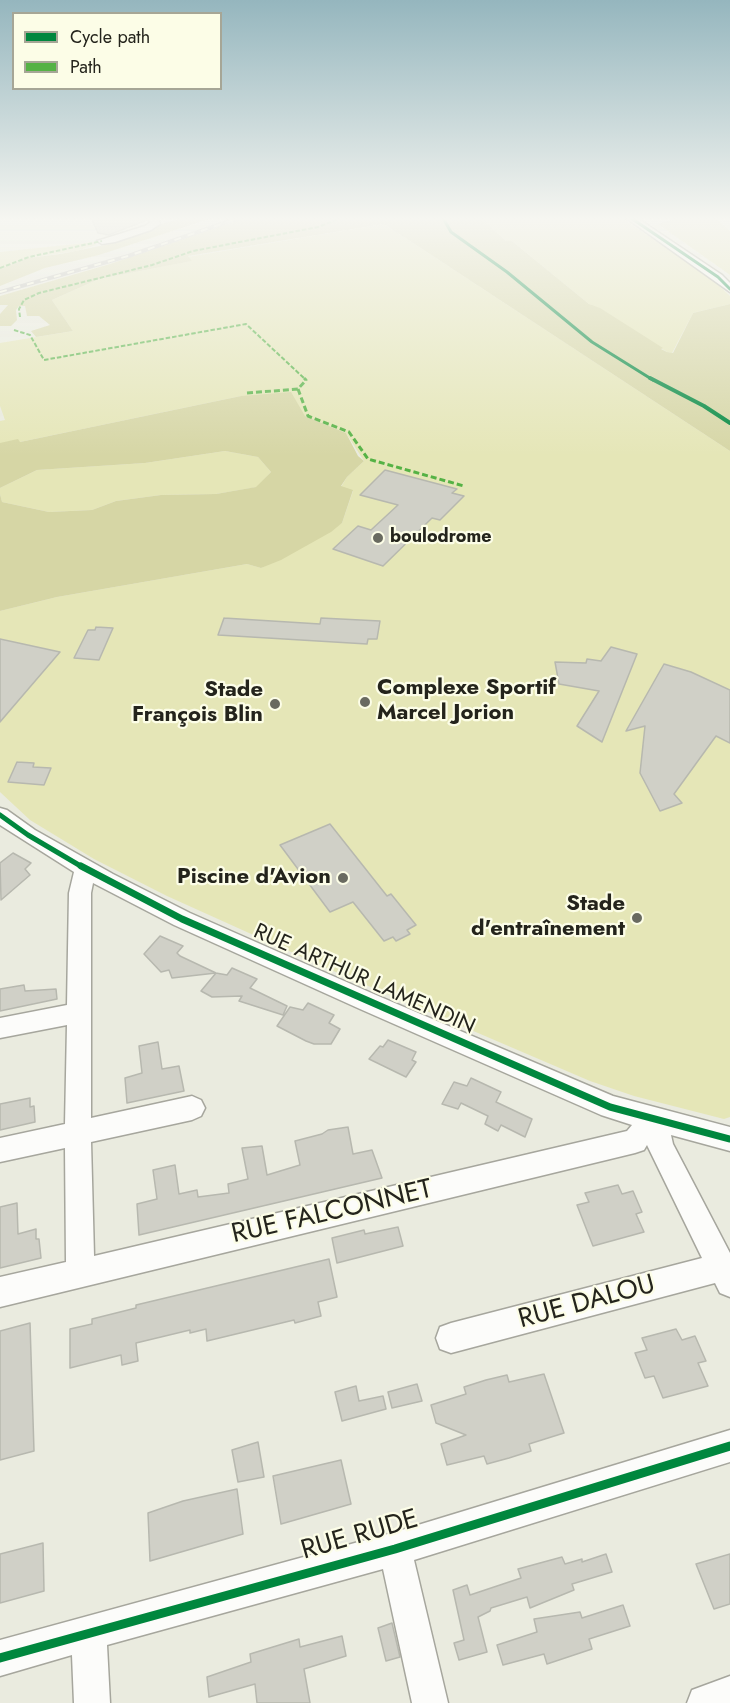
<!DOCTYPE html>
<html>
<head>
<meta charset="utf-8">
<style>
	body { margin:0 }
	#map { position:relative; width:730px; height:1703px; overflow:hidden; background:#eaebdf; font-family:Jost,sans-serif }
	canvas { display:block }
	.legend { position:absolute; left:12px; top:12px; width:210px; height:78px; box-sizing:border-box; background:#fcfde7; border:2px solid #a6a696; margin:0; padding:8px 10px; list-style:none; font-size:18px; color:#24241c }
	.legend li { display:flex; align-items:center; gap:12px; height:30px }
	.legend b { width:30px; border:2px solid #a6a696 }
</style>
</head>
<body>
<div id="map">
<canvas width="730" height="1703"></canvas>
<ul class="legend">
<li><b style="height:8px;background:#00873e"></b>Cycle path</li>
<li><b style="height:8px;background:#55b245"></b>Path</li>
</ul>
</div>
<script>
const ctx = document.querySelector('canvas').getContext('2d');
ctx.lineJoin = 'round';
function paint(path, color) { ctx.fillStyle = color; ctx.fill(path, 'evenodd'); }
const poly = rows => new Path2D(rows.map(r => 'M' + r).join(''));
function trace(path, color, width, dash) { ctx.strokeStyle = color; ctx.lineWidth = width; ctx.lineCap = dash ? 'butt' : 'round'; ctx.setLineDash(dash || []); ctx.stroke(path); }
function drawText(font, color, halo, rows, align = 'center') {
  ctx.font = font + ' Jost,sans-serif'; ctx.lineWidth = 4.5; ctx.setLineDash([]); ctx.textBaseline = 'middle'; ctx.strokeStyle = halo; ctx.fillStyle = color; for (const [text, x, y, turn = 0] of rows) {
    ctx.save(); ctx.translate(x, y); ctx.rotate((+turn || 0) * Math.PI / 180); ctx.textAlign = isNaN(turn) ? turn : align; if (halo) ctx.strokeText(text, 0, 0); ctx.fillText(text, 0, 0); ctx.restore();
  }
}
const green = poly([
	[481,218,622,218,712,279,730,296,730,304,693,313,672,353,667,352,589,304,512,241,506,241],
	[681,218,715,218,730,231,730,275,658,224],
	[384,224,730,451,730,1117,724,1119,634,1096,590,1081,331,970,167,896,94,859,30,820,0,792,0,611,57,597,247,564,261,568,342,523,353,491,341,487,347,477,364,461,346,433,305,416,241,396,20,442,0,465,0,421,5,420,0,406,0,343,73,331,52,300,99,279,191,261,187,257],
	[94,242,96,245,76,251,28,258,0,269,0,252],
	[225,451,258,457,271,472,257,487,216,494,161,495,116,501,92,510,49,512,2,502,0,494,0,488,37,470,145,463]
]);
const forest = poly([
	[183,218,212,218,99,255,45,268,0,286,0,269,28,258,60,254,110,244,161,224],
	[245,218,481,218,506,241,512,241,589,304,600,308,663,348,661,349,667,352,673,353,693,313,730,304,730,451,384,224,188,256,192,261,99,279,52,300,73,331,36,337,31,331,50,325,39,316,27,316,25,306,19,306,16,310,17,320,11,326,0,326,0,314,8,305,0,305,0,296,110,264],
	[291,392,305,416,346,433,358,456,364,461,347,477,341,486,353,490,342,523,331,532,281,560,261,568,247,564,57,597,0,611,0,494,2,502,49,512,92,510,116,501,161,495,216,494,256,487,271,472,258,457,225,451,145,463,37,470,0,488,0,443,18,439,20,442,241,396]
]);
const building = poly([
	[91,218,146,218,147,220,109,235,98,233,91,218],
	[385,470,457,489,452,493,464,496,440,520,432,518,383,566,333,549,358,526,371,530,398,505,360,495,385,470],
	[224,618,320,624,321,618,380,621,377,639,368,639,367,644,218,635,224,618],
	[96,627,113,628,99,660,74,658,88,630,95,630,96,627],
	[0,639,60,652,0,722,0,639],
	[611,647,637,654,602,742,577,726,599,691,559,684,555,662,586,663,587,659,601,661,611,647],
	[664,664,691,672,730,690,730,743,716,736,674,794,682,803,660,811,640,773,645,726,626,731,664,664],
	[17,762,34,763,33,767,51,768,44,785,8,782,17,762],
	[330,824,387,896,391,894,416,925,407,930,410,934,396,941,393,937,384,941,353,902,330,912,280,845,330,824],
	[13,853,31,863,25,869,30,875,1,900,0,863,13,853],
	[160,936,183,946,177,953,180,956,216,973,227,975,232,968,257,979,250,988,287,1006,283,1015,239,1001,242,996,212,997,201,991,216,973,172,978,169,970,161,972,144,954,160,936],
	[24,985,25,991,56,989,57,999,0,1011,0,989,24,985],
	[308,1003,334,1015,329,1023,340,1029,331,1044,314,1044,306,1041,277,1026,290,1007,303,1010,308,1003],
	[388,1040,416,1052,412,1060,416,1062,406,1077,369,1059,380,1046,383,1047,388,1040],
	[158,1042,162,1069,179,1066,184,1091,127,1103,125,1078,142,1073,139,1046,158,1042],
	[471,1078,501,1092,496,1102,532,1119,525,1137,501,1125,498,1131,485,1124,488,1116,461,1103,458,1109,442,1104,454,1082,467,1086,471,1078],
	[30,1098,30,1107,34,1106,35,1122,0,1130,0,1104,30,1098],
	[348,1127,353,1154,372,1150,382,1178,139,1235,137,1204,157,1199,153,1170,175,1165,179,1194,197,1190,198,1197,229,1193,228,1184,248,1179,242,1148,262,1146,267,1175,300,1165,295,1141,322,1134,328,1130,348,1127],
	[618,1185,622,1194,633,1191,642,1212,636,1214,644,1232,593,1246,577,1205,589,1202,585,1193,618,1185],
	[17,1203,18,1234,36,1229,36,1239,39,1239,41,1258,0,1268,0,1207,17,1203],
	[398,1227,403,1246,337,1263,332,1238,364,1230,365,1234,398,1227],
	[329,1259,337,1297,318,1302,321,1316,295,1323,294,1320,207,1341,206,1329,190,1333,190,1330,136,1343,138,1361,122,1365,121,1355,70,1368,70,1329,92,1324,92,1319,136,1308,136,1305,329,1259],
	[30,1323,34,1451,0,1460,0,1331,30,1323],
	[676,1329,682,1340,695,1336,706,1361,698,1363,708,1386,663,1398,654,1376,645,1378,635,1353,647,1350,642,1338,676,1329],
	[544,1374,564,1433,529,1444,531,1451,509,1458,487,1464,484,1456,447,1465,441,1444,466,1435,436,1423,431,1405,466,1394,464,1387,486,1380,507,1375,509,1382,544,1374],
	[417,1384,422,1401,392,1408,388,1392,417,1384],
	[356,1386,359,1401,383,1396,386,1409,342,1421,335,1392,356,1386],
	[258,1442,264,1477,238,1482,232,1450,258,1442],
	[341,1460,351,1504,281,1524,273,1476,341,1460],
	[237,1489,243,1534,150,1561,148,1513,183,1501,237,1489],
	[43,1543,44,1591,0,1603,0,1554,43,1543],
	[606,1554,612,1572,572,1584,574,1590,530,1608,527,1597,491,1608,490,1611,478,1617,487,1652,459,1660,454,1643,464,1640,453,1590,467,1585,470,1595,521,1578,518,1569,562,1557,565,1564,582,1559,582,1562,606,1554],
	[730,1554,730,1604,714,1609,696,1564,730,1554],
	[623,1605,630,1626,589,1639,592,1649,547,1664,544,1654,503,1665,497,1645,537,1632,534,1619,580,1612,582,1618,623,1605],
	[392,1623,400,1657,386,1661,378,1628,392,1623],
	[342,1636,346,1656,304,1669,310,1703,257,1703,255,1684,209,1697,207,1677,251,1662,250,1654,299,1639,300,1647,342,1636]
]);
const minor = poly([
	[148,218,158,218,160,224,151,230,115,242,102,244,97,241,145,226,150,223,148,218],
	[626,218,637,218,722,275,730,283,730,292,626,218],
	[0,808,7,810,35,830,113,874,190,913,376,995,613,1096,730,1127,730,1151,671,1135,673,1144,730,1253,730,1297,720,1293,715,1283,451,1353,440,1349,436,1338,440,1327,451,1323,702,1258,647,1145,644,1150,635,1153,0,1307,0,1277,66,1262,65,1148,0,1162,0,1138,65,1124,67,1025,0,1038,0,1018,67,1005,69,893,74,872,0,825,0,808],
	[93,883,174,925,360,1009,601,1115,632,1125,627,1131,94,1256,91,1142,192,1120,201,1116,205,1108,201,1100,192,1096,91,1118,91,893,93,883],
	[730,1430,730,1462,414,1560,448,1703,412,1703,383,1569,107,1645,110,1703,74,1703,72,1655,0,1676,0,1640,395,1532,730,1430],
	[730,1676,730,1703,687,1703,692,1690,730,1676]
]);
const rail = poly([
	[0,292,128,256,239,218]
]);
const quietFar1 = poly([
	[0,268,29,257,102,241],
	[20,317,19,309,24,300,39,293,152,265,193,251,318,227,341,218],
	[14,330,30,335,44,360,246,324,306,380]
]);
const quiet = poly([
	[298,389,308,416,349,432,368,459,464,486],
	[247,393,298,389,306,380,304,378]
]);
const cyclewayFar4 = poly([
	[443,218,451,232,507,272,592,342,653,380],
	[631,218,718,277,730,289]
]);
const cyclewayFar3 = poly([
	[650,378,704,406,730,423]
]);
const cyclewayFar2 = poly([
	[0,815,28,835,84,868]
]);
const cyclewayFar1 = poly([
	[81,866,182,919,610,1107,730,1139]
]);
const cycleway = poly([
	[0,1658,395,1549,730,1446]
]);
const markers = [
	[378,538,6,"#696a60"],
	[365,702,6,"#696a60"],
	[275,704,6,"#696a60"],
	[343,878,6,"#696a60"],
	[637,918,6,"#696a60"]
];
const farPoinames = [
	["boulodrome",390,538]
];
const poiNames = [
	["Complexe Sportif",377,689,"left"],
	["Marcel Jorion",377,714,"left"],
	["Stade",263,691],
	["François Blin",263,716],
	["Piscine d'Avion",331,878],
	["Stade",625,905],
	["d'entraînement",625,930]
];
const streetNames = [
	["RUE ARTHUR LAMENDIN",364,980,24]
];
const nearStreetnames = [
	["RUE FALCONNET",332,1213,-13],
	["RUE DALOU",587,1303,-15],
	["RUE RUDE",360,1536,-16]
];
paint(green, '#e5e6b7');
paint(forest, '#d6d6a5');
paint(building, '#d0d0c7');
trace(building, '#b7b8af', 1.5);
trace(minor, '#a6a69d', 3);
paint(minor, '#fcfcfa');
trace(rail, '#bebeba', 4);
trace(rail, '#fcfde7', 2, [7]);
trace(quietFar1, '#55b245', 2, [4.5, 2]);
trace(quiet, '#55b245', 3, [6, 3]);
trace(cyclewayFar4, '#00873e', 3);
trace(cyclewayFar3, '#00873e', 4);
trace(cyclewayFar2, '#00873e', 5);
trace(cyclewayFar1, '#00873e', 7);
trace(cycleway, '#00873e', 9);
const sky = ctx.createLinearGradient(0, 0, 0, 456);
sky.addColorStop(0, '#95b6be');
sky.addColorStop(0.48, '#f6f6f1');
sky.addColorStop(1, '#f6f6f100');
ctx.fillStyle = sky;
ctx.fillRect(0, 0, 730, 456);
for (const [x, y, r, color] of markers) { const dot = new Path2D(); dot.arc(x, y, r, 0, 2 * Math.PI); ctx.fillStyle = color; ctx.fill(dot); trace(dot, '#fcfde7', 2); }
drawText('bold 18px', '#24241c', '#fcfde7', farPoinames, 'left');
drawText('bold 22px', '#24241c', '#fcfde7', poiNames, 'right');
drawText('22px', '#24241c', '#fcfde7', streetNames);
drawText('27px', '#24241c', '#fcfde7', nearStreetnames);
</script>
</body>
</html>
